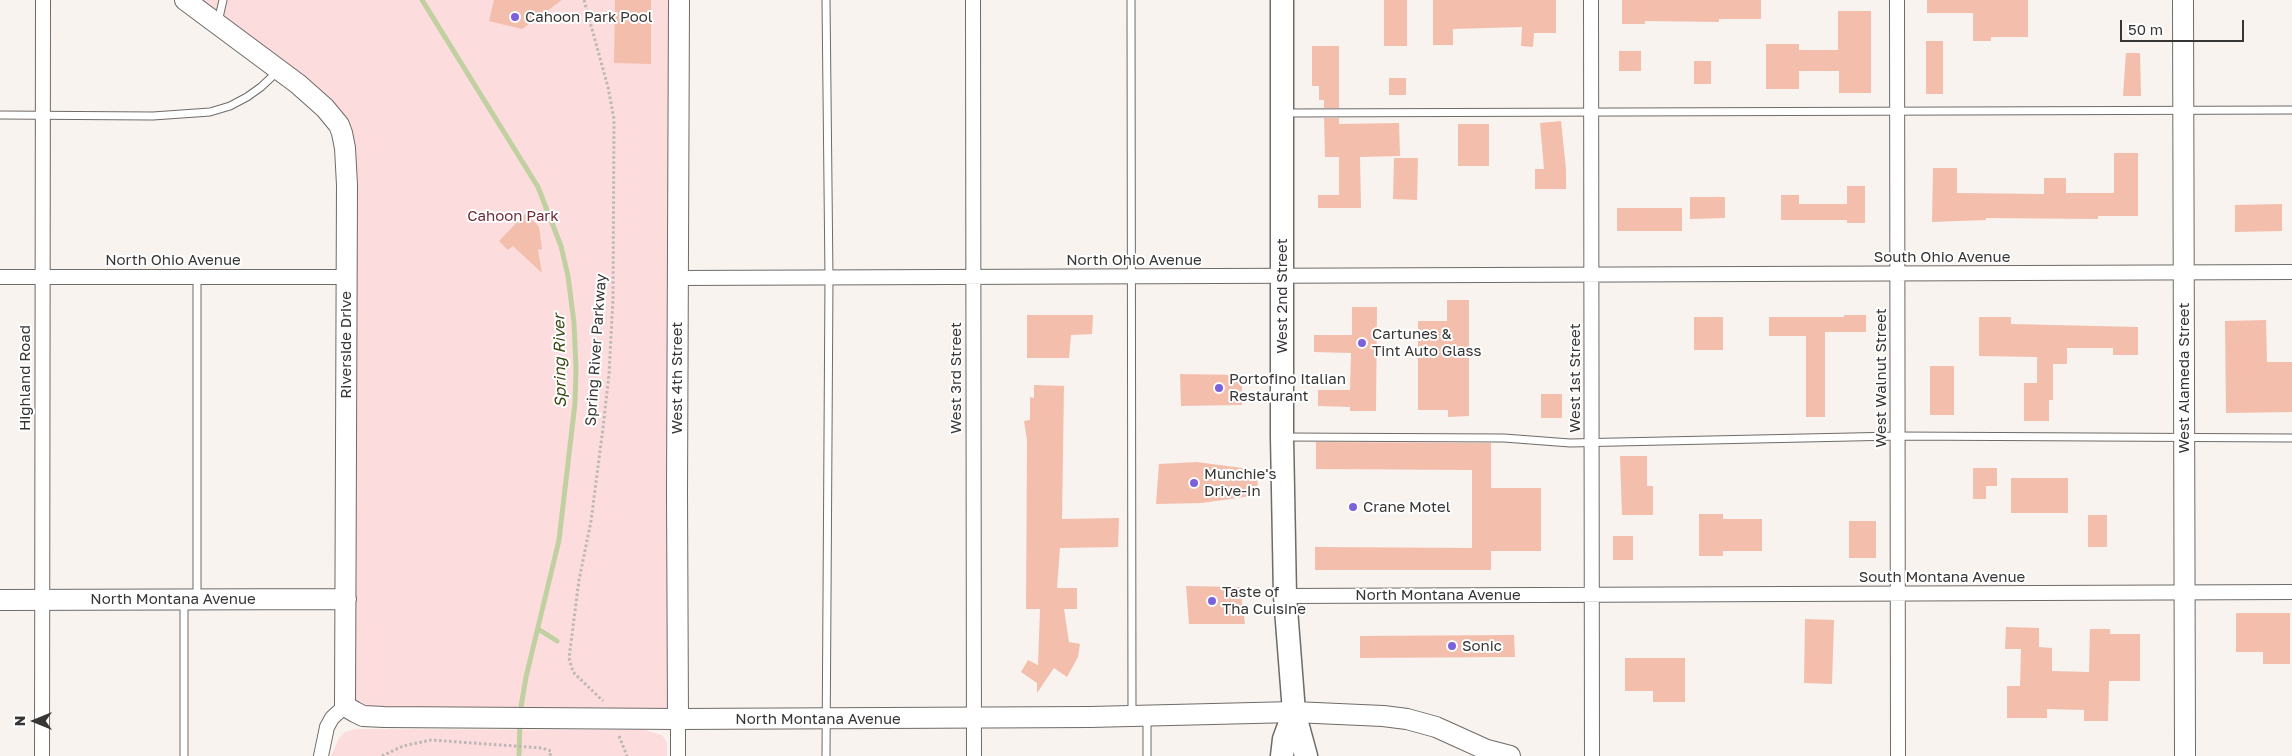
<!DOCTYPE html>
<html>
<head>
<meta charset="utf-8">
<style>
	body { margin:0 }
	#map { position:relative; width:2292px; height:756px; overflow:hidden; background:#f8f3ef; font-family:"Golos Text",sans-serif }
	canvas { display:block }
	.north { position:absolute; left:10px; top:696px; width:50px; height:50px; -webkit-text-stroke:4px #fff; paint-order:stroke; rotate:270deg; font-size:14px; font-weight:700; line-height:20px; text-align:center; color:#383635 }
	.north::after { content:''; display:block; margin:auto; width:18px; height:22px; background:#383635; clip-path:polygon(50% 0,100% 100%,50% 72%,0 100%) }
	.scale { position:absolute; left:2120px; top:20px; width:124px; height:22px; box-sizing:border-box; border:2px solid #383635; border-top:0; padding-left:6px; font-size:15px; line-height:18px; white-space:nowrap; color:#383635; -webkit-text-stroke:4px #fff; paint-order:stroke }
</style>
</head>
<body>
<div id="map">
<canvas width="2292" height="756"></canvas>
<div class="north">N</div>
<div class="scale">50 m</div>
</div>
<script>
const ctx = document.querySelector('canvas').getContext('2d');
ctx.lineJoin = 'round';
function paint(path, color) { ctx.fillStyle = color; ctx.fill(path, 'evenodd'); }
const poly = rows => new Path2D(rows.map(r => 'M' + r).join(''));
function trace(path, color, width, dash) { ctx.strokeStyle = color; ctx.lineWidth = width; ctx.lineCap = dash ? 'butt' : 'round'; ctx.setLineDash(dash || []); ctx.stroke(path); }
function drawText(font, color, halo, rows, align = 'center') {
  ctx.font = font + ' "Golos Text",sans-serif'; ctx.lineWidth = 4; ctx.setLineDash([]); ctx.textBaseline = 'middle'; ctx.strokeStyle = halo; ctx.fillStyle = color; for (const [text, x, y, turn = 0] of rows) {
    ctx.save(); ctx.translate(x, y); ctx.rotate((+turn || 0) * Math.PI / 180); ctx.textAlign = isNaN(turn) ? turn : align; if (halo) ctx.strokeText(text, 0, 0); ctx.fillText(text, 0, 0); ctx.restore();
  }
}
const green = poly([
	[185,0,679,0,678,719,355,712,342,133],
	[356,729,645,730,662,735,667,742,667,756,331,756,339,738,345,732]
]);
const stream = poly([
	[422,0,538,187,561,246,568,276,574,323,576,368,575,403,559,540,526,677,520,713],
	[538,629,557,641],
	[519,754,520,722]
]);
const building = poly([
	[494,0,562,0,522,29,489,21],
	[615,0,651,0,651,64,614,63],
	[1384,0,1407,0,1407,46,1384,46],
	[1433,0,1556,0,1556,33,1534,33,1533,47,1521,46,1522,27,1453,29,1453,45,1433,45],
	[1622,0,1761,0,1761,19,1719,19,1719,22,1645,21,1645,24,1622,24],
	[1927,0,2028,0,2028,37,1991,37,1991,41,1973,41,1973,13,1927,13],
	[1838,11,1871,11,1871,93,1839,93,1839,71,1799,71,1799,89,1766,89,1766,44,1799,44,1799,50,1838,50],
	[1926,41,1943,41,1943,94,1926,94],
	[1312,46,1339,46,1339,108,1324,108,1324,100,1319,100,1319,86,1312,86],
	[1619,51,1641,51,1641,71,1619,71],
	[2126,53,2140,53,2141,96,2123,96],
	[1694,61,1711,61,1711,84,1694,84],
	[1389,78,1406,78,1406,95,1389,95],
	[1324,118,1339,118,1339,124,1399,123,1400,156,1360,157,1361,208,1318,208,1318,195,1339,195,1339,157,1325,157],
	[1561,121,1566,169,1566,189,1535,189,1535,169,1544,169,1540,123],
	[1458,124,1489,124,1489,166,1458,166],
	[2114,153,2138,153,2138,216,2098,216,2098,219,1986,218,1986,220,1932,222,1933,168,1957,168,1957,193,2044,194,2044,178,2066,178,2066,193,2114,193],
	[1394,158,1418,158,1417,200,1393,199],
	[1847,186,1865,186,1865,223,1847,223,1847,220,1781,220,1781,195,1799,195,1799,204,1847,204],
	[1690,197,1725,197,1725,218,1690,219],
	[2282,204,2282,231,2235,232,2235,205],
	[1617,208,1682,208,1682,231,1617,231],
	[526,213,539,227,542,249,538,250,542,273,513,246,508,250,499,241],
	[1447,300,1469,300,1469,416,1448,417,1448,410,1418,410,1418,321,1447,321],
	[1352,307,1377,307,1376,411,1350,411,1350,407,1318,406,1318,390,1350,390,1351,353,1314,352,1314,335,1352,335],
	[1027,315,1093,315,1092,334,1071,335,1069,358,1027,358],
	[1844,315,1866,315,1866,332,1825,332,1825,417,1806,417,1806,336,1769,336,1769,317,1844,317],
	[1694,317,1723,317,1723,350,1694,350],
	[1979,317,2011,317,2011,324,2138,327,2138,355,2113,355,2113,348,2067,348,2067,364,2053,364,2053,400,2049,400,2049,421,2024,421,2024,383,2037,383,2037,357,1979,356],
	[2266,320,2267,362,2292,362,2292,412,2226,413,2225,321],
	[1930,366,1954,366,1954,415,1930,415],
	[1180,374,1242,375,1242,405,1181,406],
	[1034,385,1064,386,1062,519,1119,518,1118,547,1060,548,1057,588,1077,588,1077,609,1064,609,1069,642,1080,644,1078,657,1067,677,1054,668,1037,693,1037,683,1021,672,1028,660,1038,665,1040,609,1026,609,1027,440,1024,421,1030,420,1030,397,1034,398],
	[1541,394,1562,394,1562,418,1541,418],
	[1316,442,1491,443,1491,488,1541,488,1541,551,1491,551,1491,570,1315,570,1315,547,1472,548,1472,470,1316,469],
	[1620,456,1647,456,1647,486,1653,486,1653,515,1622,515],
	[1197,462,1257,470,1258,495,1202,503,1156,504,1159,464],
	[1973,468,1997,468,1997,486,1986,486,1986,499,1973,499],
	[2011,478,2068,478,2068,513,2011,513],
	[1699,514,1723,514,1723,519,1762,519,1762,551,1723,551,1723,556,1699,556],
	[2088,515,2107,515,2107,547,2088,547],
	[1849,521,1876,521,1876,558,1849,558],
	[1613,536,1633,536,1633,560,1613,560],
	[1186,586,1240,587,1245,624,1189,624],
	[2236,613,2290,613,2290,664,2263,664,2263,652,2236,652],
	[1805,619,1834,620,1832,684,1804,683],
	[2006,627,2039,628,2039,647,2052,648,2052,671,2089,672,2090,629,2110,629,2110,634,2140,634,2140,681,2109,681,2108,721,2084,721,2084,710,2047,709,2047,718,2007,718,2007,686,2020,686,2021,649,2005,649],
	[1514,635,1515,657,1360,658,1360,636],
	[1625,658,1685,658,1685,702,1653,702,1653,691,1625,691]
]);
const path = poly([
	[584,0,608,87,614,119,613,299,609,374,603,428,591,521,579,580,569,658,573,672,603,701],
	[619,736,627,756],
	[382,756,403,746,431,740,542,748,551,751,550,756]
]);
const lane = poly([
	[826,0,829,278,826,756],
	[1131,0,1132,713],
	[218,22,223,0],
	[1285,113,2292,110],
	[0,115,153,116,210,112,230,106,247,97,261,87,277,72],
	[197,277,197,599],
	[1285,437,1504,438,1570,443,1898,436,2292,438],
	[1147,716,1147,756],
	[184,756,184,602]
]);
const street = poly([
	[973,0,974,756],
	[1591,0,1592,756],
	[1897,0,1898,756],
	[0,277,346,277],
	[677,278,2292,272],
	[1285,596,2292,592],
	[42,756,43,0],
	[321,756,327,727,332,718,345,706],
	[678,756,678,719]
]);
const secondary = poly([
	[185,0,298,84,325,108,339,125,342,133,345,148,347,185,345,706,355,712,363,716,384,717,678,719,1090,717,1294,712,1383,716,1407,719,1436,727,1487,750,1510,756],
	[2183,0,2185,756],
	[0,600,346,599],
	[678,719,677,492,679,0]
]);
const primary = poly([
	[1282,0,1282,437,1285,596,1294,712,1306,756],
	[1282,756,1284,739,1294,712]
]);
const markers = [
	[515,17,5,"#7c61dc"],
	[1362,343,5,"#7c61dc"],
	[1219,388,5,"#7c61dc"],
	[1194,483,5,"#7c61dc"],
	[1353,507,5,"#7c61dc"],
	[1212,601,5,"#7c61dc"],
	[1452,646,5,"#7c61dc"]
];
const poiNames = [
	["Cahoon Park Pool",525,17],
	["Cartunes &",1372,334],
	["Tint Auto Glass",1372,351],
	["Portofino Italian",1229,379],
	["Restaurant",1229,396],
	["Munchie's",1204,474],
	["Drive-In",1204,491],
	["Crane Motel",1363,507],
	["Taste of",1222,592],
	["Tha Cuisine",1222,609],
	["Sonic",1462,646]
];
const parkNames = [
	["Cahoon Park",513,216]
];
const streetNames = [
	["South Ohio Avenue",1942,257],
	["North Ohio Avenue",173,260],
	["North Ohio Avenue",1134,260],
	["West 2nd Street",1282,296,-90],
	["Riverside Drive",346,345,-90],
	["Spring River Parkway",596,350,-86],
	["Highland Road",25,378,-90],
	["West 4th Street",677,378,-90],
	["West 3rd Street",956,378,-90],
	["West 1st Street",1575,378,-90],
	["West Walnut Street",1881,378,-90],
	["West Alameda Street",2184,378,-90],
	["South Montana Avenue",1942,577],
	["North Montana Avenue",1438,595],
	["North Montana Avenue",173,599],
	["North Montana Avenue",818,719]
];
const waterNames = [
	["Spring River",560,361,-91]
];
paint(green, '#fddcde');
trace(stream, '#c1d0a1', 5);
paint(building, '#f3beac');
trace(lane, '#6f6b67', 9);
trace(street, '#6f6b67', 16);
trace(secondary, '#6f6b67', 22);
trace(primary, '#6f6b67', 25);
trace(path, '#bcb8b5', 3, [2.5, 2.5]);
trace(lane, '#fff', 7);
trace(street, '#fff', 14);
trace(secondary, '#fff', 20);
trace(primary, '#fff', 22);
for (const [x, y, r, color] of markers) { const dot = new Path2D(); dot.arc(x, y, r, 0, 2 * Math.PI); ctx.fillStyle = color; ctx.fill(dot); trace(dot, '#fff', 2); }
drawText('15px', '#383635', '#fff', poiNames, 'left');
drawText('15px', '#6e2b37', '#fff', parkNames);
drawText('15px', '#383635', '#fff', streetNames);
drawText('italic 16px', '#3c4914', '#fff', waterNames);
</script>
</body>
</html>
